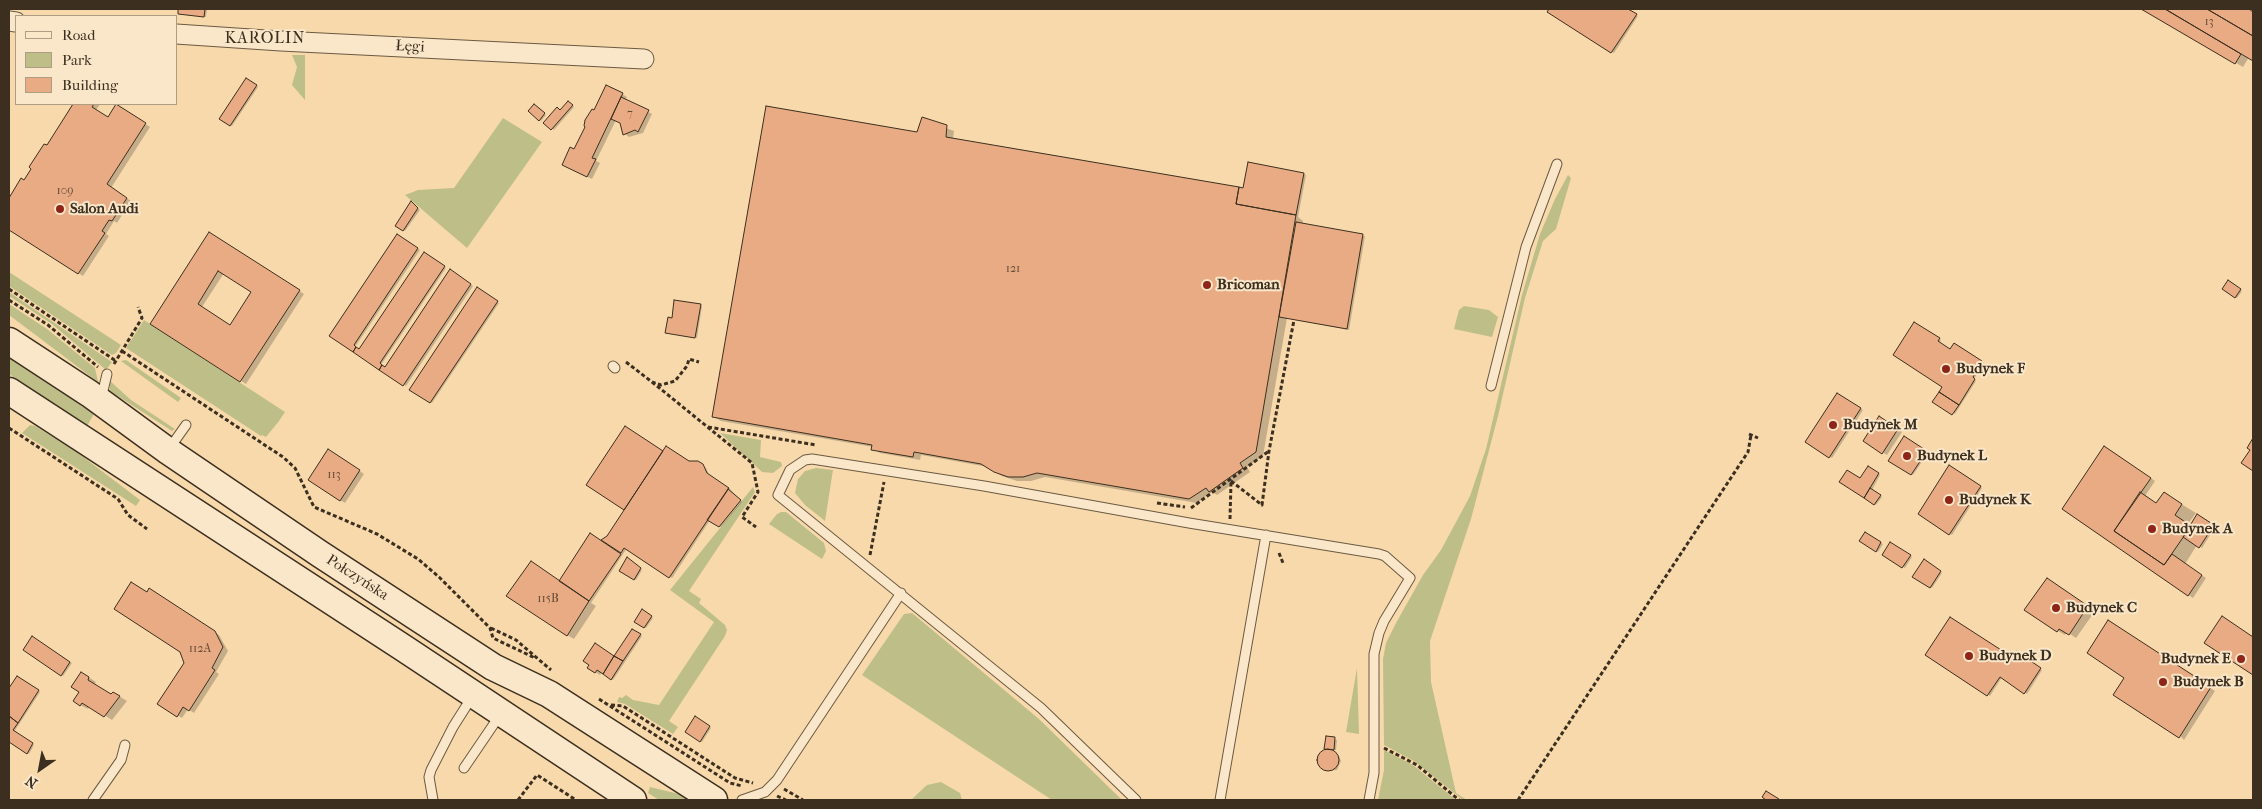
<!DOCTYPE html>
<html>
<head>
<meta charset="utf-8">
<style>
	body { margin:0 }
	#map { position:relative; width:2262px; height:809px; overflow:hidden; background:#f8d9ac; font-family:"IM FELL French Canon",serif }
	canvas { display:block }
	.frame { position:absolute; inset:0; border:10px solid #3c2f1f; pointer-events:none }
	.legend { position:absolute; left:15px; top:15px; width:162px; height:90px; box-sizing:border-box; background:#fae6c9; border:1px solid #ae9d85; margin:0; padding:6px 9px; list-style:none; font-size:15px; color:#3c2f1f }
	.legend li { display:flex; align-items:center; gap:10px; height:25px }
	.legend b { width:25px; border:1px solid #ae9d85 }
	.north { position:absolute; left:15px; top:744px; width:50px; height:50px; -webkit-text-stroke:4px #fae6c9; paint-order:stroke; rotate:213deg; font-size:14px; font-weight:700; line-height:20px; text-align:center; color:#3c2f1f }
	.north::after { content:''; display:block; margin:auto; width:18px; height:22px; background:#3c2f1f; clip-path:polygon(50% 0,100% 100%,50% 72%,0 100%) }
</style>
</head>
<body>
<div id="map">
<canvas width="2262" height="809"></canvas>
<div class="frame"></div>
<ul class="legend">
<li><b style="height:6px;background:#fae6c9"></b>Road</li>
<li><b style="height:14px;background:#bebf88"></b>Park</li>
<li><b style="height:14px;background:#e8ab84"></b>Building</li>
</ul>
<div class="north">N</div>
</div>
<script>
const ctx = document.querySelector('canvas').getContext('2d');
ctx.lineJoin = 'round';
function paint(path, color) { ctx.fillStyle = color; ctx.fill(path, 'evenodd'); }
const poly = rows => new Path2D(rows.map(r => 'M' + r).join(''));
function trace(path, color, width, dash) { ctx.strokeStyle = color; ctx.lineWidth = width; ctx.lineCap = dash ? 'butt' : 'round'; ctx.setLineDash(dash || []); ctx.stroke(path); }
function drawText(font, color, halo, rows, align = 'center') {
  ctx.font = font + ' "IM FELL French Canon",serif'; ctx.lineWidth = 4; ctx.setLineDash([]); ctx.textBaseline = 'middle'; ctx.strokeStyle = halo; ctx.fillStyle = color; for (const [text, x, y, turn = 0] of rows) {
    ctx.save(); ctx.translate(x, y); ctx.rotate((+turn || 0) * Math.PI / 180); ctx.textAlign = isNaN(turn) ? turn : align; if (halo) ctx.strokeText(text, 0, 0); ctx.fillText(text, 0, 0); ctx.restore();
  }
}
const green = poly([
	[292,55,305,55,305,100,292,85,297,67],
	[503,118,542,142,467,248,405,195,418,190,454,188],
	[1568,175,1571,178,1556,229,1543,241,1525,298,1498,416,1471,519,1430,641,1431,682,1456,793,1467,800,1463,800,1414,761,1384,745,1383,659,1386,643,1396,623,1423,575,1441,550,1470,496,1486,449,1522,295,1540,234,1555,199],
	[9,272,121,345,116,353,112,355,9,286],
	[9,292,112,362,106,370,52,324,9,296],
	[9,304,47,329,95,368,98,382,9,315],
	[1464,306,1489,310,1498,317,1492,337,1454,329,1459,310],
	[144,320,285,412,279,421,266,437,262,435,261,436,126,348],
	[9,358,94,414,87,426,9,374],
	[126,360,181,398,178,402,121,361],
	[109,380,131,400,175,429,172,431,110,391],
	[30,425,35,426,78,453,140,500,136,506,22,433],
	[720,433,761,440,760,457,781,462,782,466,773,473,762,472],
	[816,468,833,470,825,521,805,505,795,493,798,479,805,471],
	[753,487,755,492,689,591,701,599,699,603,725,625,727,630,725,636,669,721,678,727,673,734,625,704,617,702,619,697,622,698,626,695,633,700,659,705,714,622,670,590],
	[781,512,786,512,824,543,826,551,822,559,769,524,777,514],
	[912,613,1039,719,1122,800,1052,800,862,675,904,614],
	[1357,668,1359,734,1346,732],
	[1384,750,1413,765,1456,800,1378,800,1384,770],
	[941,782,960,793,962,800,911,800,927,785],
	[650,787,679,794,689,800,659,800,648,793]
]);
const shadow = poly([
	[180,9,207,9,206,17,181,14],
	[1551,9,1626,9,1638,16,1614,53,1549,11],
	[2143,9,2246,9,2253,13,2253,59,2249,57,2243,67],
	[246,79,258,87,232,126,221,119],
	[622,94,627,97,625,100,652,114,643,133,629,137,625,134,621,123,616,120,596,161,600,163,592,179,568,167,594,111],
	[570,103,574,107,554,130,545,123],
	[75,104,100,104,96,110,109,118,117,106,150,127,111,188,131,201,117,223,114,221,106,234,109,236,83,276,9,228,9,200,22,180,24,182],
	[536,106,546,115,541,121,540,120],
	[922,119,954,131,953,139,1244,189,1304,174,1306,175,1298,217,1303,221,1303,224,1365,236,1349,330,1287,318,1263,456,1247,467,1250,472,1217,495,1212,492,1197,503,1045,477,1031,481,1017,481,1002,476,988,467,921,455,920,460,880,453,873,449,873,447,721,421,714,417,918,133],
	[413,204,420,210,405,231,397,225],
	[210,233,304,294,246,384,151,323],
	[224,273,253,292,231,326,202,307],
	[397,235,420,250,355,347,360,351,424,253,446,268,381,365,386,368,451,271,473,286,406,386,331,336],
	[2228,281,2242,291,2237,298,2223,289],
	[477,289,499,303,432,403,411,389],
	[700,305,702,306,697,338,669,333,673,319],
	[1915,323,1941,340,1939,344,1950,351,1954,344,1984,363,1974,379,1976,381,1955,414,1934,401,1944,387],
	[1837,394,1863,410,1832,458,1807,442],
	[1880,418,1902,432,1887,455,1864,441],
	[1905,438,1928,453,1913,475,1890,461],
	[2109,450,2155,481,2145,496,2157,504,2178,502,2196,513,2188,524,2191,526,2198,516,2215,527,2202,548,2197,545,2185,564,2206,578,2193,598,2064,509],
	[333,453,364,474,345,503,340,500],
	[664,453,689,462,697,462,706,468,709,475,730,489,742,502,721,527,710,520,672,578,627,548,591,603,596,606,574,639,567,635,560,582,608,537,626,510,588,485],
	[1950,467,1982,488,1952,535,1919,514],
	[1868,468,1880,475,1872,490,1882,497,1876,505,1841,482,1861,480],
	[1865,533,1883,544,1878,552,1861,540],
	[1890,543,1912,557,1905,568,1883,554],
	[628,559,642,570,636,580,621,571],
	[1924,561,1942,573,1932,588,1914,577],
	[2055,584,2095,611,2076,638,2067,632,2065,635,2058,631],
	[147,593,153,593,219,635,228,651,216,672,219,674,194,713,188,709,182,718,159,704,185,663,181,651],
	[642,611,653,618,646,628,635,621],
	[2113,624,2215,691,2184,740,2126,677],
	[633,631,642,636,613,680,602,672,600,675,589,668,615,657],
	[33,638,72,663,63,676,24,650],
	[2016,653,2042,670,2027,694,2002,677,1990,696,1927,655,2012,659],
	[82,673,96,682,94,685,112,696,114,693,127,701,112,720,90,706,88,709,80,705],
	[18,677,40,692,14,732,34,745,29,754,9,741,9,690],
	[695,718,711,728,702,742,686,732],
	[1327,738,1337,740,1336,750,1330,750,1339,756,1341,761,1337,770,1327,771,1320,767,1318,757,1328,749]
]);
const building = poly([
	[178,9,205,9,204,17,178,14,178,9],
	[1549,9,1628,9,1637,14,1611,53,1547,12,1549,9],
	[2141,9,2165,9,2241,54,2235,64,2141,9],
	[2165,9,2207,9,2253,36,2253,61,2165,9],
	[2207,9,2249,9,2253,12,2253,36,2207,9],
	[246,78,257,85,230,126,219,119,246,78],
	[606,85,623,93,592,158,596,159,587,177,562,165,570,147,574,149,585,127,584,126,585,120,592,109,594,110,606,85],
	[621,97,649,110,638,132,635,130,623,135,620,123,611,119,621,97],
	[568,101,573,105,551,130,543,123,557,107,560,110,568,101],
	[73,104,94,104,92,107,108,117,116,104,146,123,107,184,127,198,112,221,109,220,102,231,105,233,78,274,9,230,9,198,21,178,24,180,31,169,29,167,44,144,47,145,73,104],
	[534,104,545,113,539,121,528,111,534,104],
	[766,106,917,132,922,117,947,125,946,137,1239,187,1236,204,1296,215,1256,452,1240,463,1243,468,1209,492,1206,488,1189,499,1037,473,1023,477,1008,477,994,472,981,464,914,452,913,457,871,450,872,445,712,417,766,106],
	[1248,162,1304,173,1296,215,1236,204,1239,187,1243,188,1248,162],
	[411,201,418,208,403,231,395,226,411,201],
	[1296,222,1363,234,1347,329,1279,317,1296,222],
	[209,232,300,290,240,382,150,324,209,232],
	[218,271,251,292,230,325,198,304,218,271],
	[397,234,418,248,354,345,356,347,353,352,329,336,397,234],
	[424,252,445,266,380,363,382,365,379,370,353,352,356,347,359,349,424,252],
	[450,269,471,284,403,386,379,370,382,365,385,367,450,269],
	[2228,280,2241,289,2235,298,2222,289,2228,280],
	[477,287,498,301,430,403,409,390,477,287],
	[674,300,701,304,695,338,665,333,668,317,672,318,674,300],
	[1914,322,1940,338,1938,341,1950,349,1954,343,1982,361,1973,377,1975,379,1959,405,1939,392,1942,387,1893,355,1914,322],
	[1939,392,1959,405,1952,415,1932,402,1939,392],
	[1837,393,1861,408,1829,458,1805,442,1837,393],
	[1879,416,1898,429,1882,454,1863,441,1879,416],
	[625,426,663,451,624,510,586,485,625,426],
	[1904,436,1927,451,1911,475,1888,461,1904,436],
	[2253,438,2253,471,2241,463,2250,450,2247,448,2253,438],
	[666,446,689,461,698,461,703,464,707,473,729,488,669,578,624,548,621,553,601,540,607,536,666,446],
	[2104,446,2151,478,2114,531,2164,565,2172,554,2202,575,2188,596,2062,509,2104,446],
	[328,449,360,470,340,501,308,480,328,449],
	[1949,465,1981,486,1949,535,1918,514,1949,465],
	[1868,466,1879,473,1864,498,1839,482,1847,470,1860,478,1868,466],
	[1870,488,1881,495,1874,505,1864,498,1870,488],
	[728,489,741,500,719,527,707,520,728,489],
	[2140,492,2156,503,2164,492,2182,504,2175,515,2191,526,2164,565,2114,531,2140,492],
	[2197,514,2214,525,2199,548,2183,537,2197,514],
	[1865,532,1881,542,1876,552,1859,541,1865,532],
	[590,533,621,554,589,601,559,581,590,533],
	[1890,542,1911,555,1902,568,1882,555,1890,542],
	[627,557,641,568,634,580,619,571,627,557],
	[1924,559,1941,571,1930,588,1912,577,1924,559],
	[531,561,589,601,567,636,506,596,531,561],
	[2047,578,2088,606,2069,635,2059,629,2057,632,2024,610,2047,578],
	[131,582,147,592,149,588,215,631,223,647,212,668,215,670,189,711,183,707,177,717,157,704,184,663,180,652,114,609,131,582],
	[642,609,652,616,644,628,634,622,642,609],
	[2222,616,2253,637,2253,675,2204,643,2222,616],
	[1950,617,2012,657,2016,651,2041,668,2024,694,2000,677,1987,696,1925,655,1950,617],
	[2108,620,2211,687,2179,738,2113,695,2124,678,2087,653,2108,620],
	[632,629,641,634,623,661,614,656,632,629],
	[32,636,70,662,61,676,23,650,32,636],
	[595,643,614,656,603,674,597,670,595,673,587,668,589,665,583,661,595,643],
	[614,656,623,661,611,680,603,674,614,656],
	[81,672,89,677,88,680,111,694,113,692,120,696,104,717,82,703,80,706,73,701,79,692,71,687,81,672],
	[17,676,39,690,18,723,9,716,9,688,17,676],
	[9,716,18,723,13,730,33,743,27,754,9,742,9,716],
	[695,716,710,726,700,742,685,732,695,716],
	[1326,736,1335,737,1334,750,1324,749,1326,736],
	'1317 760a11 11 0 1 1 22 0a11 11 0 1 1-22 0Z',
	[1766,791,1779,799,1778,800,1766,800,1762,797,1766,791]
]);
const path = poly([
	[9,289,116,361],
	[9,300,48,325,98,367],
	[122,351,283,457,295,468,314,507,377,534,418,559,439,577,490,628,493,638,535,658],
	[626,362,652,382,661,385,675,381,687,366,689,359,699,362],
	[114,364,142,318,138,307],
	[652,382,752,463,758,492,742,517,756,527],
	[708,427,816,445],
	[9,428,118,499,128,515,147,529],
	[1749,434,1758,438],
	[1231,481,1262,505,1269,451,1294,320],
	[1157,503,1185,507],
	[1191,508,1269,451],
	[1230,519,1231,482],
	[1279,553,1283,563],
	[870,555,884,482],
	[491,628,516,640,551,670],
	[599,699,730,783,742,786],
	[611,705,623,706,735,778,753,783],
	[1384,748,1417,765,1459,800],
	[784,789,803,800],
	[777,796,786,800],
	[518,800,537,775,576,800],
	[1518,800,1748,452,1751,435]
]);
const service = poly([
	[613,366,615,368],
	[1491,386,1526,247,1557,164],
	[101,399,107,374],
	[169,449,186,425],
	[464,768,500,715],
	[93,800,121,760,125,745],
	[433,800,429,777,431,770,453,727,472,697],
	[742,800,765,792,777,780,901,593],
	[1136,800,1041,708,778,495,790,470,805,460,812,459,984,486,1189,523,1379,554,1385,556,1410,578,1384,621,1379,633,1374,654,1374,773,1369,800],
	[1220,800,1266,535]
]);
const minor = poly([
	[9,21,16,22],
	[176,34,281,41,644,59]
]);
const secondary = poly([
	[9,341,90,394,168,451,320,554,493,667,549,694,714,800],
	[9,391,402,647,633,800]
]);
const markers = [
	[60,209,5,"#8f2418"],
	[1207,285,5,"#8f2418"],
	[1946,369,5,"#8f2418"],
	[1833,425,5,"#8f2418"],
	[1907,456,5,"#8f2418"],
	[1949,500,5,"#8f2418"],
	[2152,529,5,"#8f2418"],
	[2056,608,5,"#8f2418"],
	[1969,656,5,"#8f2418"],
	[2241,659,5,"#8f2418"],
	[2163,682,5,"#8f2418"]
];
const numberNames = [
	["13",2209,22],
	["7",630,114],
	["109",65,191],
	["121",1013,269],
	["113",334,475],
	["115B",548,599],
	["112A",200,649]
];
const streetNames = [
	["Łęgi",410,47,3],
	["Połczyńska",357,578,33]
];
const poiNames = [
	["Salon Audi",70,209],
	["Bricoman",1217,285],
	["Budynek F",1956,369],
	["Budynek M",1843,425],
	["Budynek L",1917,456],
	["Budynek K",1959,500],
	["Budynek A",2162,529],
	["Budynek C",2066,608],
	["Budynek D",1979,656],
	["Budynek E",2231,659,"right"],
	["Budynek B",2173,682]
];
const neighbourhoodNames = [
	["KAROLIN",265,39]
];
paint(green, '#bebf88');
paint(shadow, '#0003');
paint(building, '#e8ab84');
trace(building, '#3c2f1f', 1);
trace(service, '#6b5a42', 11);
trace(minor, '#6b5a42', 21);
trace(secondary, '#3c2f1f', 29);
trace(path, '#3c2f1f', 3, [4, 2.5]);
trace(service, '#fae6c9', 9);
trace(minor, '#fae6c9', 19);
trace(secondary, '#fae6c9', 26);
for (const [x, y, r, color] of markers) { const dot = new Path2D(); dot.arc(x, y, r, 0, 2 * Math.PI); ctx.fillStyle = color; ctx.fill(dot); trace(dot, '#fae6c9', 2); }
drawText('12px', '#674e38', null, numberNames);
drawText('15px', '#3c2f1f', '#fae6c9', streetNames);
drawText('bold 15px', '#3c2f1f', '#fae6c9', poiNames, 'left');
ctx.letterSpacing = '1px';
drawText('16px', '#3c2f1f', '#fae6c9', neighbourhoodNames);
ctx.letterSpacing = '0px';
</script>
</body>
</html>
